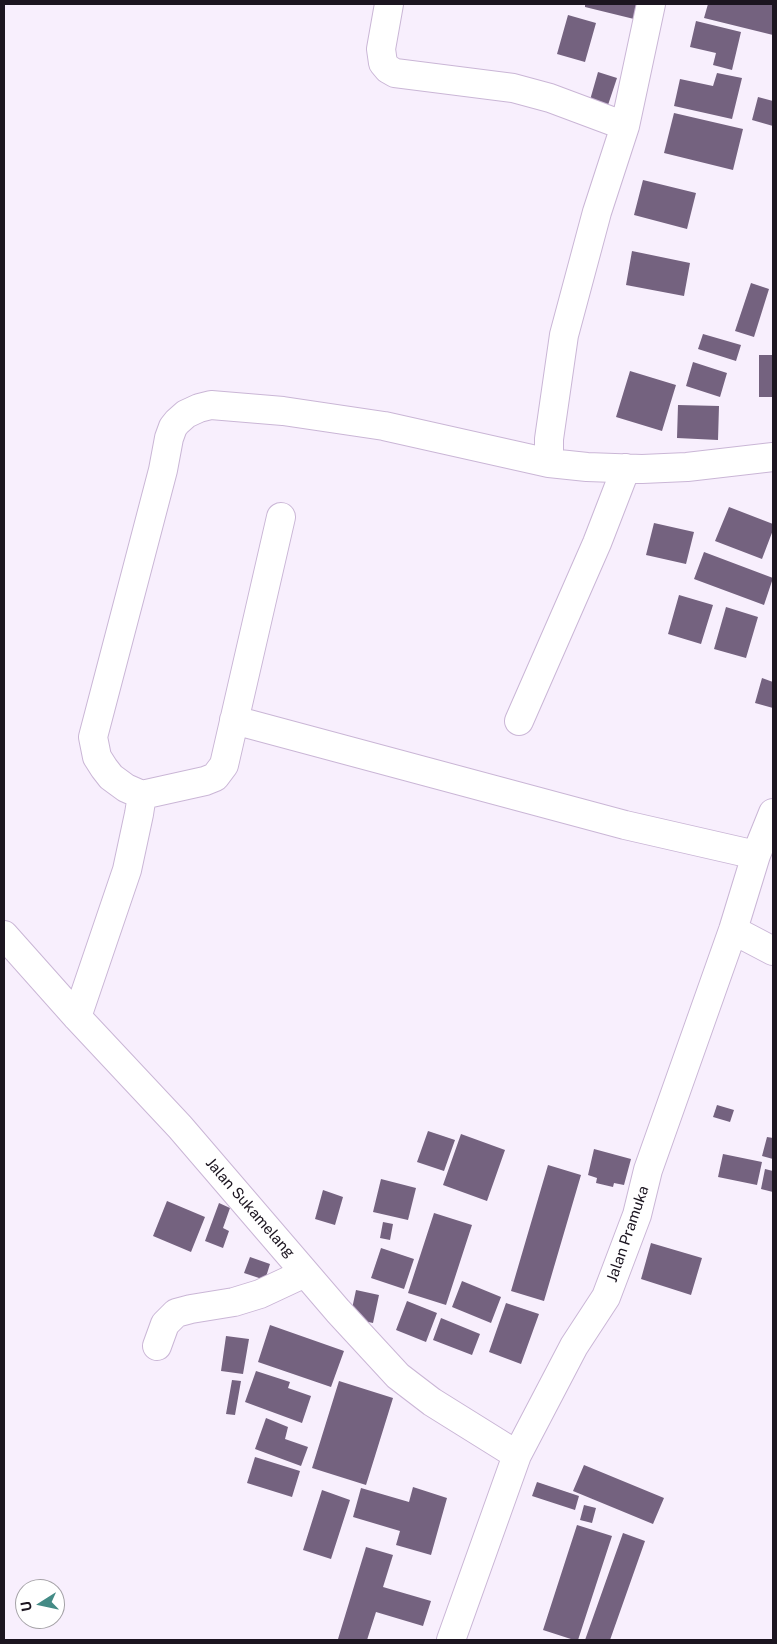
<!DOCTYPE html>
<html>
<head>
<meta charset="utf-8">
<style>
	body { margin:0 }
	#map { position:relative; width:777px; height:1644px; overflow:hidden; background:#f8effd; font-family:"Public Sans",sans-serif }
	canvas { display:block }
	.frame { position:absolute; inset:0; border:5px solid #1c1520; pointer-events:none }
	.north { position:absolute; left:15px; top:1579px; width:50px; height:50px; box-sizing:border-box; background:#fff; border:1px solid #a4a1a6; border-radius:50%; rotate:260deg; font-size:14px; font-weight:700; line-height:20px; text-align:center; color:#1c1520 }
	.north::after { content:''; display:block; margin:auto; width:18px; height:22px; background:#448b86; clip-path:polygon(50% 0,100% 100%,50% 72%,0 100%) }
</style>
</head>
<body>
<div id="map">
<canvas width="777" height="1644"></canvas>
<div class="frame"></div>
<div class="north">U</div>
</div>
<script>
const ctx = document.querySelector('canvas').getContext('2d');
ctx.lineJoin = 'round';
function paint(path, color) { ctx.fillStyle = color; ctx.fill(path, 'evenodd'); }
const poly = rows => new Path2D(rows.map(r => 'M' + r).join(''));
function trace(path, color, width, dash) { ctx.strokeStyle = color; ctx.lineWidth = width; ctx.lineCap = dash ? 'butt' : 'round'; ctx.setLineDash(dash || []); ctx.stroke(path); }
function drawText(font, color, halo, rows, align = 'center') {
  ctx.font = font + ' "Public Sans",sans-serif'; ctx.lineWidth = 4.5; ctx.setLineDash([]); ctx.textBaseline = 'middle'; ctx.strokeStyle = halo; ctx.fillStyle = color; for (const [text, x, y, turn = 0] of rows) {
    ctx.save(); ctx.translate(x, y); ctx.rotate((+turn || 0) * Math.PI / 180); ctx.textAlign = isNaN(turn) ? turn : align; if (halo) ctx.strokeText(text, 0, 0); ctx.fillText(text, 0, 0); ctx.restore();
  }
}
const building = poly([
	[585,4,637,4,634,19,585,7],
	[708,4,773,4,773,35,704,18],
	[568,15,596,23,585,62,557,54],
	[696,21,741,32,732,70,713,65,716,53,690,47],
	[598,72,617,78,608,105,590,100],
	[717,73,742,78,732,119,674,106,680,79,713,86],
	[758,97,773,101,773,126,752,120],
	[674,113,743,129,733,170,664,153],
	[643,180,696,193,687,229,634,215],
	[632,251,690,263,684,296,626,285],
	[751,283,769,289,754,337,735,331],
	[703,334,741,345,736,361,698,349],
	[759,355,773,355,773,397,759,397],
	[693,362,727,373,720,397,686,386],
	[630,371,676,385,662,431,616,417],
	[678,405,719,406,718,440,677,438],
	[729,507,773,524,773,530,762,559,715,541],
	[654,523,694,532,686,564,646,555],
	[704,552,773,578,764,605,694,579],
	[679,595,713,605,701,644,668,634],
	[726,607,758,617,746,658,714,649],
	[762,678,773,682,773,708,755,703],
	[717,1105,734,1110,730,1122,713,1117],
	[428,1131,455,1140,444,1171,417,1162],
	[461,1134,505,1150,487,1201,443,1185],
	[767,1137,773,1138,773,1159,762,1156],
	[594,1149,631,1159,624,1185,614,1183,613,1187,596,1183,597,1178,588,1175],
	[723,1154,762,1162,757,1185,718,1177],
	[548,1165,581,1175,544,1301,511,1291],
	[765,1169,773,1171,773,1192,761,1189],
	[381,1179,416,1188,408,1220,373,1212],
	[323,1190,343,1197,335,1225,315,1219],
	[167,1201,205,1217,191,1252,153,1236],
	[219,1203,230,1208,223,1228,229,1231,223,1248,205,1241],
	[434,1213,472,1225,446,1305,408,1293],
	[383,1222,393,1224,390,1240,380,1238],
	[651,1243,702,1258,691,1295,641,1279],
	[381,1248,414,1259,404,1289,371,1278],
	[250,1257,270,1264,265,1280,244,1273],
	[462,1281,501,1297,491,1323,452,1307],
	[356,1290,379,1295,373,1323,350,1318],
	[407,1301,437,1313,426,1342,396,1330],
	[506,1303,539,1314,521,1364,489,1352],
	[441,1318,480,1334,472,1355,433,1340],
	[270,1325,344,1351,331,1387,258,1362],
	[226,1336,249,1339,243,1374,221,1371],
	[256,1371,290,1382,288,1388,311,1396,302,1423,245,1402],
	[232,1380,241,1381,235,1415,226,1414],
	[339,1381,393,1398,366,1485,312,1468],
	[266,1418,288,1427,285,1439,308,1447,301,1466,255,1449],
	[255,1457,300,1471,292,1497,247,1483],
	[584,1465,664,1498,653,1524,573,1491],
	[537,1482,579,1496,575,1510,532,1496],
	[413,1487,447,1498,431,1555,396,1545,400,1531,353,1517,361,1488,409,1502],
	[322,1490,350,1500,331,1559,303,1550],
	[584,1505,596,1508,592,1523,580,1520],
	[577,1525,612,1536,578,1640,574,1640,543,1630],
	[623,1533,645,1541,610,1640,585,1640],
	[366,1547,393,1555,383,1587,431,1601,423,1626,376,1612,367,1640,338,1639]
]);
const street = poly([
	[389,4,381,49,383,63,388,69,395,73,513,88,550,98,625,126],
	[651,4,625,126,597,212,564,335,549,439,549,463,587,467,642,469,687,467,773,457],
	[234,720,625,825,756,855],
	[519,721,597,543,626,468],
	[142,795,205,781,215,777,224,765,281,517],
	[733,930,773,951],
	[4,935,77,1017,180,1127,338,1311,398,1376,432,1402,517,1455],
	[77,1017,127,870,139,814,142,795,126,788,111,777,104,768,97,757,93,737,163,470,169,438,173,427,177,422,186,414,199,408,211,405,283,411,384,426,549,463],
	[157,1346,165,1324,176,1313,191,1309,234,1302,260,1294,305,1273],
	[451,1640,517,1455,574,1346,606,1297,637,1215,648,1170,733,930,756,855,773,813]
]);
const streetNames = [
	["Jalan Sukamelang",250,1208,49],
	["Jalan Pramuka",628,1234,-71]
];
paint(building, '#74627f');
trace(street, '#cab6d6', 30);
trace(street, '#fff', 28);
drawText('15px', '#1c1520', '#fff', streetNames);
</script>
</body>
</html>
